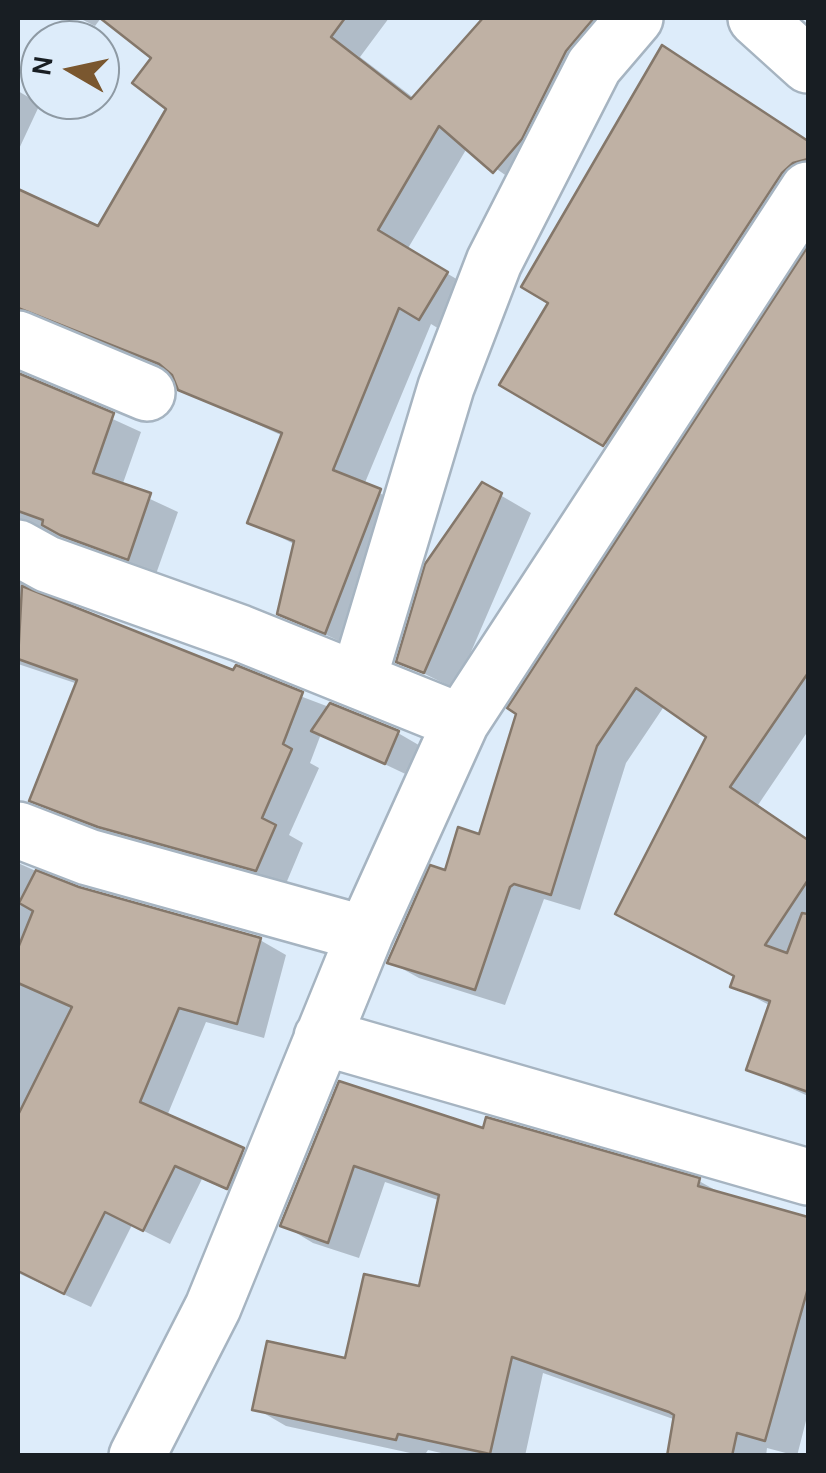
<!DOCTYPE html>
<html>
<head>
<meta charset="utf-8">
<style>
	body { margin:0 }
	#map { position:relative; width:826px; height:1473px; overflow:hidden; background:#ddecfa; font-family:Karla,sans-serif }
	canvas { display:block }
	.frame { position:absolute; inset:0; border:20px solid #181e23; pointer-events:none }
	.north { position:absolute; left:20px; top:20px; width:100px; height:100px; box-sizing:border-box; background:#ddecfa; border:2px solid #8e9aa4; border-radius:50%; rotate:279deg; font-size:28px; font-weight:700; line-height:40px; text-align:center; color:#181e23 }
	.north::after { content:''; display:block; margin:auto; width:35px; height:45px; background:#7a572f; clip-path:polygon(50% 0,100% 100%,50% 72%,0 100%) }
</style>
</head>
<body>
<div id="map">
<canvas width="826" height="1473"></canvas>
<div class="frame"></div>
<div class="north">N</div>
</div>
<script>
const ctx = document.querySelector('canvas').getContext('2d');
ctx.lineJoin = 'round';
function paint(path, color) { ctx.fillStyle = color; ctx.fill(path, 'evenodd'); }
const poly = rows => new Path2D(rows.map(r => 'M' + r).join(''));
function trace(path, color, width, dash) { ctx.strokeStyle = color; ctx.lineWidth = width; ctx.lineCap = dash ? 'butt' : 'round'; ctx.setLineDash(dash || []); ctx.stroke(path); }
const shadow = poly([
	[79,18,101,18,95,26],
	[104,18,389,18,360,57,415,99,487,18,640,18,525,189,467,148,407,250,477,291,451,336,431,324,364,485,410,509,356,649,280,613,296,545,250,522,283,436,180,389,173,373,63,327,18,321,18,191,99,229,299,227,154,57],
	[692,66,808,142,808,194,634,461,503,384],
	[18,91,40,104,18,151],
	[808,251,808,731,758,805,808,840,808,1096,749,1069,771,1006,733,986,736,976,709,736,665,705,626,763,580,910,544,899,505,1005,419,978,390,962,446,873,481,837,519,713,511,708],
	[23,378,141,432,122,486,178,512,156,574,47,532,30,537,18,554,18,393],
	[483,485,531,513,455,689,399,661],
	[18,577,43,599,398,733,429,751,416,779,321,734,310,763,319,768,289,835,303,843,285,886,129,842,61,816,32,800,78,684,18,664],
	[18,863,76,889,260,940,286,955,264,1038,206,1022,167,1116,269,1166,254,1202,202,1179,170,1244,132,1225,91,1307,18,1273],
	[340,1084,484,1131,699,1181,726,1196,808,1219,808,1413,797,1456,767,1448,766,1456,670,1456,676,1420,543,1373,525,1456,454,1456,428,1450,424,1456,286,1426,255,1408,347,1361,421,1289,441,1201,385,1182,359,1258,313,1243,283,1225]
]);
const building = poly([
	[100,18,345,18,331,37,411,99,483,18,594,18,566,51,522,139,493,173,439,126,378,230,448,272,419,320,399,308,333,470,381,489,325,634,277,614,294,541,247,523,282,433,178,390,172,375,159,364,18,308,18,189,98,226,166,109,132,83,151,58,100,18],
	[662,45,808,141,808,159,793,163,782,173,603,446,499,385,548,303,521,287,662,45],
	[808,246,808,673,730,787,808,840,808,880,765,945,787,953,802,913,808,914,808,1092,746,1070,770,1001,730,987,734,976,615,914,706,737,636,688,597,746,551,895,514,884,510,887,475,990,387,963,430,865,445,870,458,827,479,834,516,714,507,708,808,246],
	[18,373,114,413,93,473,151,493,128,560,60,535,42,525,43,520,18,511,18,373],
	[482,482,502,493,424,673,396,662,425,564,482,482],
	[22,586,233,670,236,665,303,692,283,744,292,749,262,818,276,825,256,871,98,827,29,801,77,680,18,659,22,586],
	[330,703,399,731,385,764,311,731,330,703],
	[36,870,79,887,261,938,237,1024,179,1008,140,1102,244,1148,227,1189,175,1166,143,1231,105,1212,64,1294,18,1271,18,1115,72,1007,18,983,18,948,33,911,19,903,36,870],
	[339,1081,483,1128,486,1117,700,1178,698,1186,808,1217,808,1288,765,1441,737,1433,732,1456,667,1456,674,1415,669,1412,512,1357,490,1454,398,1434,396,1440,252,1410,267,1341,345,1358,364,1274,419,1286,439,1195,354,1166,328,1243,280,1226,339,1081]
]);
const minor = poly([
	[756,18,808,65],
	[18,339,147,393],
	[18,548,47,564,240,633,461,722],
	[358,680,446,387,494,262,594,66,635,18],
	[18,830,88,857,365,934],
	[322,1037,808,1177],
	[137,1456,213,1307,365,934,461,722,808,190]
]);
paint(shadow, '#0003');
paint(building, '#bfb1a4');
trace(building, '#84776a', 2.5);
trace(minor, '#a6b4c1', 60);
trace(minor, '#fff', 55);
</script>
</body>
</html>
